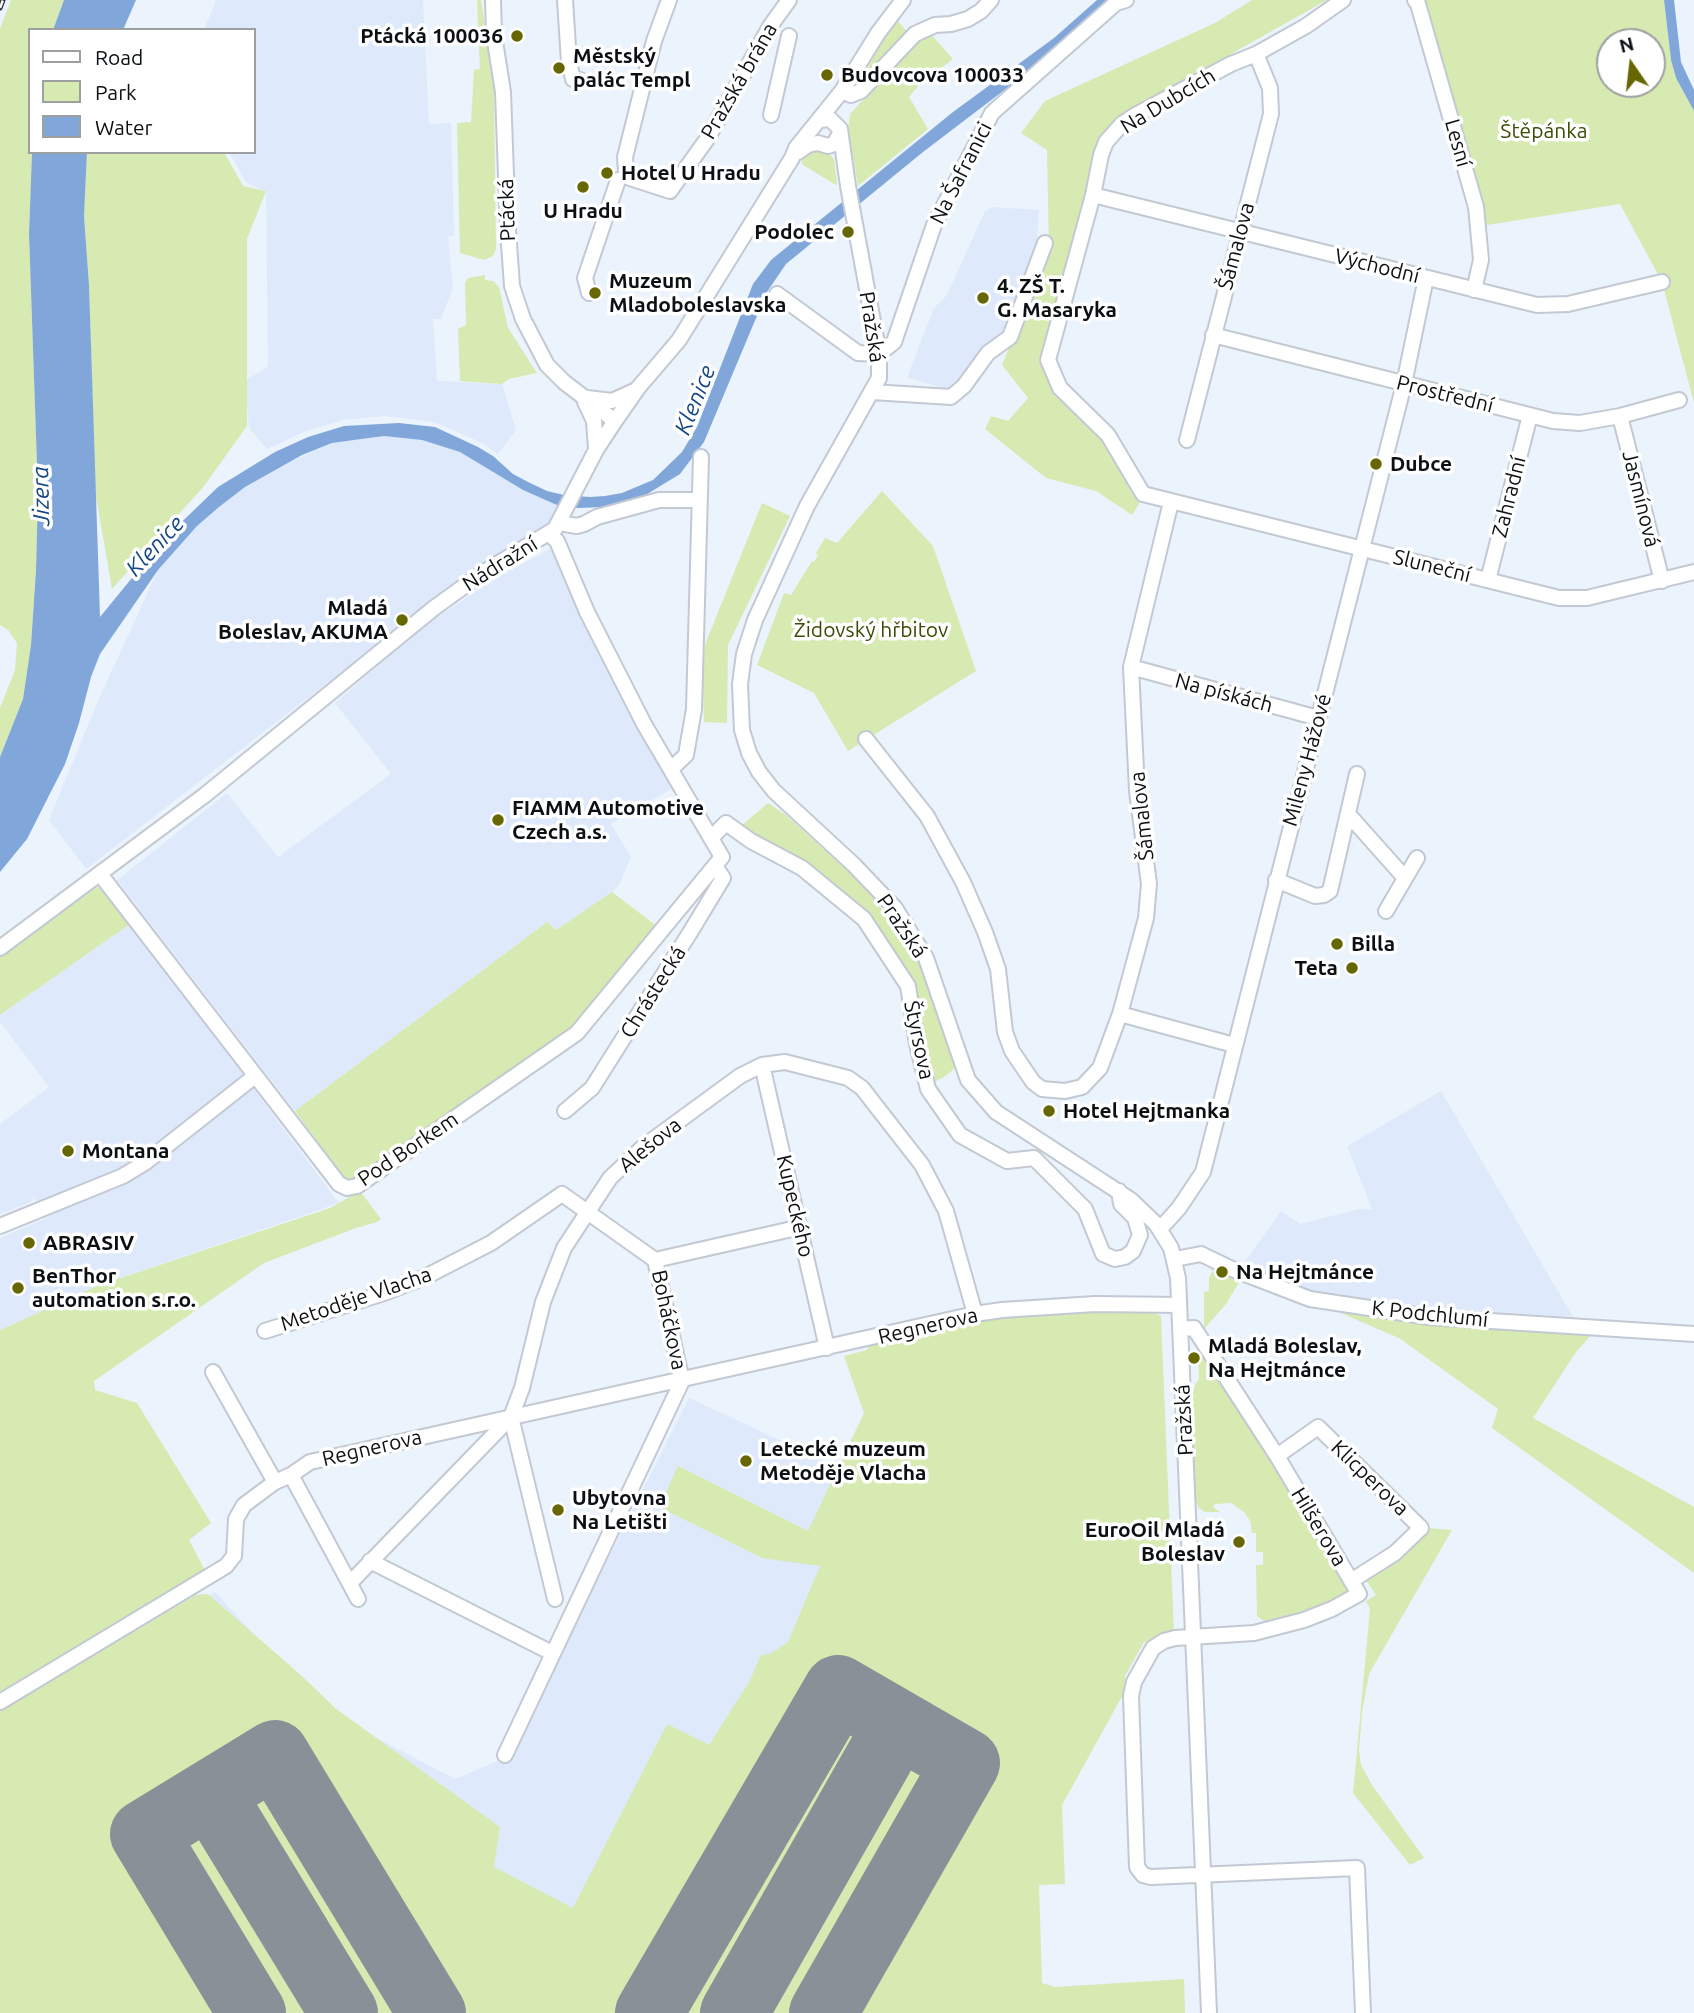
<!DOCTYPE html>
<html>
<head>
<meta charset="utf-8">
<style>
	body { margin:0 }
	#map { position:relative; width:1694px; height:2013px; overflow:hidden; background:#ebf3fd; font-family:Ubuntu,sans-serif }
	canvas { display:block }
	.legend { position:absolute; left:28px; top:28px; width:228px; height:126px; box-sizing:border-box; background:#fff; border:2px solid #9e9fa1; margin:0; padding:9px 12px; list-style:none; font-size:21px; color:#0d1013 }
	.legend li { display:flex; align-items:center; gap:14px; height:35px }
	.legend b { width:35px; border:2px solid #9e9fa1 }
	.north { position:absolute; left:1596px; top:28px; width:70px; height:70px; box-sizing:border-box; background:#fff; border:2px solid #9e9fa1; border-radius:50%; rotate:346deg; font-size:19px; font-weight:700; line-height:28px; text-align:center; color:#0d1013 }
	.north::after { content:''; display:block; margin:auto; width:24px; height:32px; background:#666703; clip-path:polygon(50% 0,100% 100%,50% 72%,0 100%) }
</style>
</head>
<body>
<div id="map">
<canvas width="1694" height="2013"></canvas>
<ul class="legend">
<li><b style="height:9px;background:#fff"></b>Road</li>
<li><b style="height:19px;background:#d6eab1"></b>Park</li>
<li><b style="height:19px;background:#81a7da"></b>Water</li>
</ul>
<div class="north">N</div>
</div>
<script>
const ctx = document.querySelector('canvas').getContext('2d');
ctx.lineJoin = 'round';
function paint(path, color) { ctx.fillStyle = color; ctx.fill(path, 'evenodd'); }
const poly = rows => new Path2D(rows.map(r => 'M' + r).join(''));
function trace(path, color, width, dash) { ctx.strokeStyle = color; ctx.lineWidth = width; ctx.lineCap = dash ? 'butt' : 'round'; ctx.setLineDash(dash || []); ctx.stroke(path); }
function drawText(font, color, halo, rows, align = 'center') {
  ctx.font = font + ' Ubuntu,sans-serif'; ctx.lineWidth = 7; ctx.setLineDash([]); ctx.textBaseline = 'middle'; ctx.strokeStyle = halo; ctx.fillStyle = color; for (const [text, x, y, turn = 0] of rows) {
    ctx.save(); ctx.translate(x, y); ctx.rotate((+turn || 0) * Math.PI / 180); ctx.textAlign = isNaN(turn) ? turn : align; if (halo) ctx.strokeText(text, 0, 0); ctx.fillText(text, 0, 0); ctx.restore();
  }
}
const built = poly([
	[216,0,423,0,429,124,451,123,454,236,448,237,453,288,441,319,433,319,437,381,502,384,516,430,498,454,480,442,437,423,404,418,385,416,344,420,306,431,267,449,249,428,245,381,268,366,266,192,246,182,229,152,254,152,254,30,204,30],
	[992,207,1039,210,1036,255,1005,340,992,340,960,379,949,387,943,388,908,378,909,372,934,308,947,295,985,211],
	[384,436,422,440,460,452,523,490,558,506,546,529,475,569,86,869,49,820,97,703,158,570,197,526,219,507,245,487,279,467,332,443],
	[552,548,601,651,661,761,673,788,611,824,631,857,619,885,612,892,556,930,547,922,295,1111,117,880,227,793,278,857,391,774,335,703,424,626,499,576],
	[130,924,339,1203,97,1286,0,1330,0,1238,49,1217,32,1197,33,1201,0,1214,0,1124,49,1087,0,1022,0,1015],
	[1441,1091,1573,1317,1347,1302,1241,1267,1281,1211,1300,1224,1359,1209,1372,1209,1347,1146],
	[689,1398,842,1469,894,2013,0,1730,215,1592,292,1676,369,1734,455,1779,509,1756]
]);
const green = poly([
	[11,0,64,0,53,30,30,30,30,152,32,152,29,234,38,493,36,570,31,645,23,699,0,757,0,708,15,670,17,643,8,630,0,625,0,29],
	[477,0,481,0,494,87,496,249,493,256,484,260,460,253,457,123,471,122,474,70,480,69],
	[1252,0,1327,0,1124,114,1108,128,1096,148,1042,361,1051,387,1102,439,1142,499,1132,515,1096,491,1046,478,985,429,991,416,1008,421,1028,398,1002,365,1049,253,1047,150,1021,133,1045,101,1215,23],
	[1423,0,1664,0,1671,60,1676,78,1694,111,1694,403,1662,282,1620,204,1487,225],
	[1610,42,1652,42,1652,84,1610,84],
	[897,20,910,35,858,84,880,46],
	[927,30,953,59,920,84,909,97,928,129,858,186,848,130,850,114],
	[815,148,825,150,834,159,837,183,836,185,803,165,801,161,806,152],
	[87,152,224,152,243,186,266,191,247,239,247,426,204,486,112,589,95,491,89,285,84,216],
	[485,275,485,280,493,281,499,287,508,328,537,373,509,379,502,384,460,381,458,329,466,325,465,283,468,278],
	[882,491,933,546,976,671,848,751,814,693,757,665,784,593,791,595,812,561,814,562,818,555,816,553,825,538,837,543],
	[762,503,790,516,728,645,727,723,704,722,702,652],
	[768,803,786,815,863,885,907,940,926,979,954,1064,954,1069,944,1077,934,1082,929,1061,922,1048,912,984,867,916,809,868,741,826],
	[99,887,102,887,130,924,0,1015,0,957,91,889],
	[612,892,658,927,571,1028,406,1148,349,1185,295,1111,547,922,556,930],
	[360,1191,381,1219,377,1222,356,1228,264,1263,94,1381,95,1390,137,1403,211,1523,189,1540,207,1574,0,1698,0,1330,97,1286,330,1208],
	[1214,1269,1223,1274,1226,1271,1241,1279,1226,1304,1204,1329,1204,1292,1209,1291,1209,1278],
	[1146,1309,1161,1316,1174,1633,1156,1640,1144,1642,1125,1676,1125,1691,1062,1805,1065,1884,1039,1885,1042,1983,1055,1987,1184,1979,1185,2013,0,2013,0,1711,196,1595,208,1594,303,1677,335,1708,500,1827,494,1867,573,1908,667,1724,709,1745,749,1682,761,1655,770,1654,788,1642,820,1566,762,1558,659,1507,678,1466,808,1531,864,1413,844,1356,867,1350,868,1346,1012,1315,1063,1311],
	[1336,1311,1594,1332,1576,1352,1533,1418,1694,1507,1694,1573,1492,1428,1498,1409,1399,1338],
	[1198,1345,1267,1450,1264,1452,1270,1461,1273,1460,1348,1586,1348,1591,1339,1599,1294,1617,1267,1623,1257,1616,1256,1565,1263,1565,1263,1552,1256,1552,1256,1533,1252,1533,1250,1521,1244,1512,1231,1503,1215,1504,1213,1507,1220,1512,1205,1512,1199,1508,1195,1500,1191,1402,1195,1385,1199,1379],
	[1428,1528,1452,1530,1369,1674,1362,1713,1359,1750,1361,1765,1372,1785,1424,1858,1410,1865,1353,1793,1370,1609,1366,1601,1376,1595,1364,1577,1398,1555]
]);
const water = poly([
	[64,0,136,0,123,30,53,30],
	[1097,0,1115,0,1053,53,923,152,786,264,767,292,704,442,680,474,644,496,605,507,577,508,559,506,523,490,460,452,422,440,384,436,332,443,302,455,245,487,219,507,197,526,158,570,100,654,91,677,79,723,65,764,27,839,0,872,0,757,23,699,31,645,36,570,38,493,29,234,32,152,87,152,84,216,89,285,100,617,163,540,218,487,275,452,308,437,344,426,399,423,435,427,478,447,493,456,513,474,528,482,547,491,564,495,590,497,605,496,622,493,653,480,682,452,697,427,753,284,771,260,953,112,1054,38],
	[1664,0,1674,0,1681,62,1694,90,1694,111,1676,78,1671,60]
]);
const runway = poly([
	[218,1806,344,2013],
	[252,2013,144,1834,275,1754,432,2013],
	[649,2013,838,1689,966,1763,823,2013],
	[734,2013,891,1737]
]);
const minor = poly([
	[493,0,494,35,503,92,508,230,512,286,523,319,547,365,564,382,615,421],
	[565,0,569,62,573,79,580,80],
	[669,0,654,41,625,157,626,172,630,178,670,191,707,139,771,25,789,0],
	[1343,0,1306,26,1256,54,1231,64,1134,116,1122,124,1106,142,1101,155,1093,195,1048,360,1060,388,1108,435,1143,494,1559,598,1587,598,1694,572],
	[1415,0,1418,4,1476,207,1481,260,1474,290],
	[842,91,851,95,861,91,915,34,935,25,951,24,968,19,981,11,991,0],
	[771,115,789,36],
	[820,120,830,119,840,129,848,186,879,354,879,378,807,506,755,620,744,654,740,684,742,730,749,753,759,772,774,791,854,865,895,908,926,958,968,1080,996,1112,1131,1200,1156,1224,1171,1248,1178,1278,1209,2013],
	[798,152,808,145,818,143,828,146,834,144,840,133],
	[1093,195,1537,305,1568,304,1662,282],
	[589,293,585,278,618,180],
	[777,294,858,353,879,354],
	[1213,335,1553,421,1580,423,1620,416,1679,400],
	[879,354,894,342,934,225,992,113,1116,3,1126,0],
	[872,392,951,397,964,386,988,353,1010,337,1045,243],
	[587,398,612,401,634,391],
	[585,402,594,421,596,449],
	[1620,416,1662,581],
	[1187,440,1271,114,1270,88,1256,54],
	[559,523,577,526,584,524,597,517,659,500,700,500],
	[1488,580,1530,415],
	[1131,667,1318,718],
	[866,739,927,816,963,882,985,932,998,969,1005,1032,1012,1051,1033,1082,1042,1089,1065,1091,1082,1087,1100,1068,1120,1014,1146,918,1149,884,1137,791,1131,667,1171,502],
	[671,769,686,755,694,709,701,457],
	[1348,814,1405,878],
	[711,838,726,823,751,841,802,868,864,919,908,986,917,1044,928,1089,960,1135,1007,1161,1034,1158,1085,1209,1103,1254,1115,1259,1125,1257,1133,1251,1140,1235,1135,1218,1121,1204,1119,1191],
	[100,874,339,1184,347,1188,357,1186,577,1033,722,857,644,724,587,612,557,541,549,534],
	[1276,880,1315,896,1324,895,1330,891,1357,774],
	[1386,911,1417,858],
	[0,948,205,795,434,608,481,574,555,529,596,450,615,421,638,388,679,340,792,158,796,148,842,91,878,33,903,0],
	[1120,1014,1234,1045],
	[762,1065,827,1348],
	[565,1111,592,1088,691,931,723,878,715,866],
	[0,1226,123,1176,146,1162,255,1076],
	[1160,1229,1179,1208,1203,1172,1404,384,1426,278],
	[1175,1259,1201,1254,1232,1269,1310,1299,1429,1317,1694,1334],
	[655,1260,801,1227],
	[1180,1329,1194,1328,1277,1456,1359,1594,1332,1609,1304,1620,1254,1633,1175,1638,1164,1641,1153,1648,1134,1682,1131,1696,1137,1867,1143,1875,1151,1877,1357,1868,1363,2013],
	[265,1331,387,1292,427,1276,491,1243,562,1194,655,1260,682,1381,505,1755],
	[213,1372,275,1482],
	[1277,1456,1318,1427,1421,1528,1395,1553,1351,1581],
	[291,1475,358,1599],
	[370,1561,552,1653],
	[350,1583,510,1418],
	[555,1599,511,1417,522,1388,543,1302,564,1248,610,1178,643,1147,740,1076,762,1065,785,1062,848,1078,862,1088,922,1165,946,1211,975,1314],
	[0,1702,226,1566,234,1556,236,1519,244,1505,275,1482,291,1475,310,1462,975,1314,1002,1310,1095,1304,1179,1305]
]);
const rail = poly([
	[0,8,3,0]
]);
const markers = [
	[517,36,7,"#666703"],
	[559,68,7,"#666703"],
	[827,75,7,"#666703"],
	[607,173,7,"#666703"],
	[583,187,7,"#666703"],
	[848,232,7,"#666703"],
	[595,293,7,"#666703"],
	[983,298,7,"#666703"],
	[1376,464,7,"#666703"],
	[402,620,7,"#666703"],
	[498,820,7,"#666703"],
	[1337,944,7,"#666703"],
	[1352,968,7,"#666703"],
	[1049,1111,7,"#666703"],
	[68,1151,7,"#666703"],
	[29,1243,7,"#666703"],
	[1222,1272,7,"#666703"],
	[18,1288,7,"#666703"],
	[1194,1358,7,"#666703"],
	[746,1461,7,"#666703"],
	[558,1510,7,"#666703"],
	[1239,1542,7,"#666703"]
];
const poiNames = [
	["Ptácká 100036",503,36,"right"],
	["Městský",573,56],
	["palác Templ",573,80],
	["Budovcova 100033",841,75],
	["Hotel U Hradu",621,173],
	["U Hradu",583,211,"center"],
	["Podolec",834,232,"right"],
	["Muzeum",609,281],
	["Mladoboleslavska",609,305],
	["4. ZŠ T.",997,286],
	["G. Masaryka",997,310],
	["Dubce",1390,464],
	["Mladá",388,608,"right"],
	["Boleslav, AKUMA",388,632,"right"],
	["FIAMM Automotive",512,808],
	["Czech a.s.",512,832],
	["Billa",1351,944],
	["Teta",1338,968,"right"],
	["Hotel Hejtmanka",1063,1111],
	["Montana",82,1151],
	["ABRASIV",43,1243],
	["Na Hejtmánce",1236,1272],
	["BenThor",32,1276],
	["automation s.r.o.",32,1300],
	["Mladá Boleslav,",1208,1346],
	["Na Hejtmánce",1208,1370],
	["Letecké muzeum",760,1449],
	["Metoděje Vlacha",760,1473],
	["Ubytovna",572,1498],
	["Na Letišti",572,1522],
	["EuroOil Mladá",1225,1530,"right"],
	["Boleslav",1225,1554,"right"]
];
const streetNames = [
	["Pražská brána",739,81,-60],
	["Na Dubcích",1168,101,-31],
	["Lesní",1458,143,74],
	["Na Šafranici",961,173,-63],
	["Ptácká",507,210,-92],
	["Šámalova",1236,246,-75],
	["Východní",1377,266,14],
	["Pražská",872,327,81],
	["Prostřední",1445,394,14],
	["Zahradní",1509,497,-76],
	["Jasmínová",1641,499,76],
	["Nádražní",500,564,-32],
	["Sluneční",1432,566,14],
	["Na pískách",1224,693,15],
	["Mileny Hážové",1307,760,-75],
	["Šámalova",1142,816,-96],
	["Pražská",902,926,56],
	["Chrástecká",653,992,-58],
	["Štyrsova",919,1040,78],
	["Alešova",650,1145,-39],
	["Pod Borkem",408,1149,-34],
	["Kupeckého",795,1206,77],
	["Metoděje Vlacha",356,1299,-19],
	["K Podchlumí",1430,1314,6],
	["Boháčkova",669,1320,78],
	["Regnerova",928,1326,-13],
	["Pražská",1184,1420,-93],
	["Regnerova",372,1448,-13],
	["Klicperova",1370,1478,44],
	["Hilšerova",1319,1527,59]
];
const parkNames = [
	["Štěpánka",1544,131],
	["Židovský hřbitov",871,630]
];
const waterNames = [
	["Klenice",695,400,-68],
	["Jizera",41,496,-91],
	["Klenice",155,546,-47]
];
paint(built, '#deeafb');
paint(green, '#d6eab1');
paint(water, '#81a7da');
trace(runway, '#8a9097', 68);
trace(minor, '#c2c9d3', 18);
trace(minor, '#fff', 14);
trace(rail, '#2a2d31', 5);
trace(rail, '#fff', 2.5, [8]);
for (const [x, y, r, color] of markers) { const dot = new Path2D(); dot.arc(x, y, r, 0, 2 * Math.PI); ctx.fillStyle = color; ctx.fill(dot); trace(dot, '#fff', 2.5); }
drawText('bold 21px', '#0d1013', '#fff', poiNames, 'left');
drawText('21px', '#0d1013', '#fff', streetNames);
drawText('21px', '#3a4b03', '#fff', parkNames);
drawText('italic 23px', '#144784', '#fff', waterNames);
</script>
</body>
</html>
